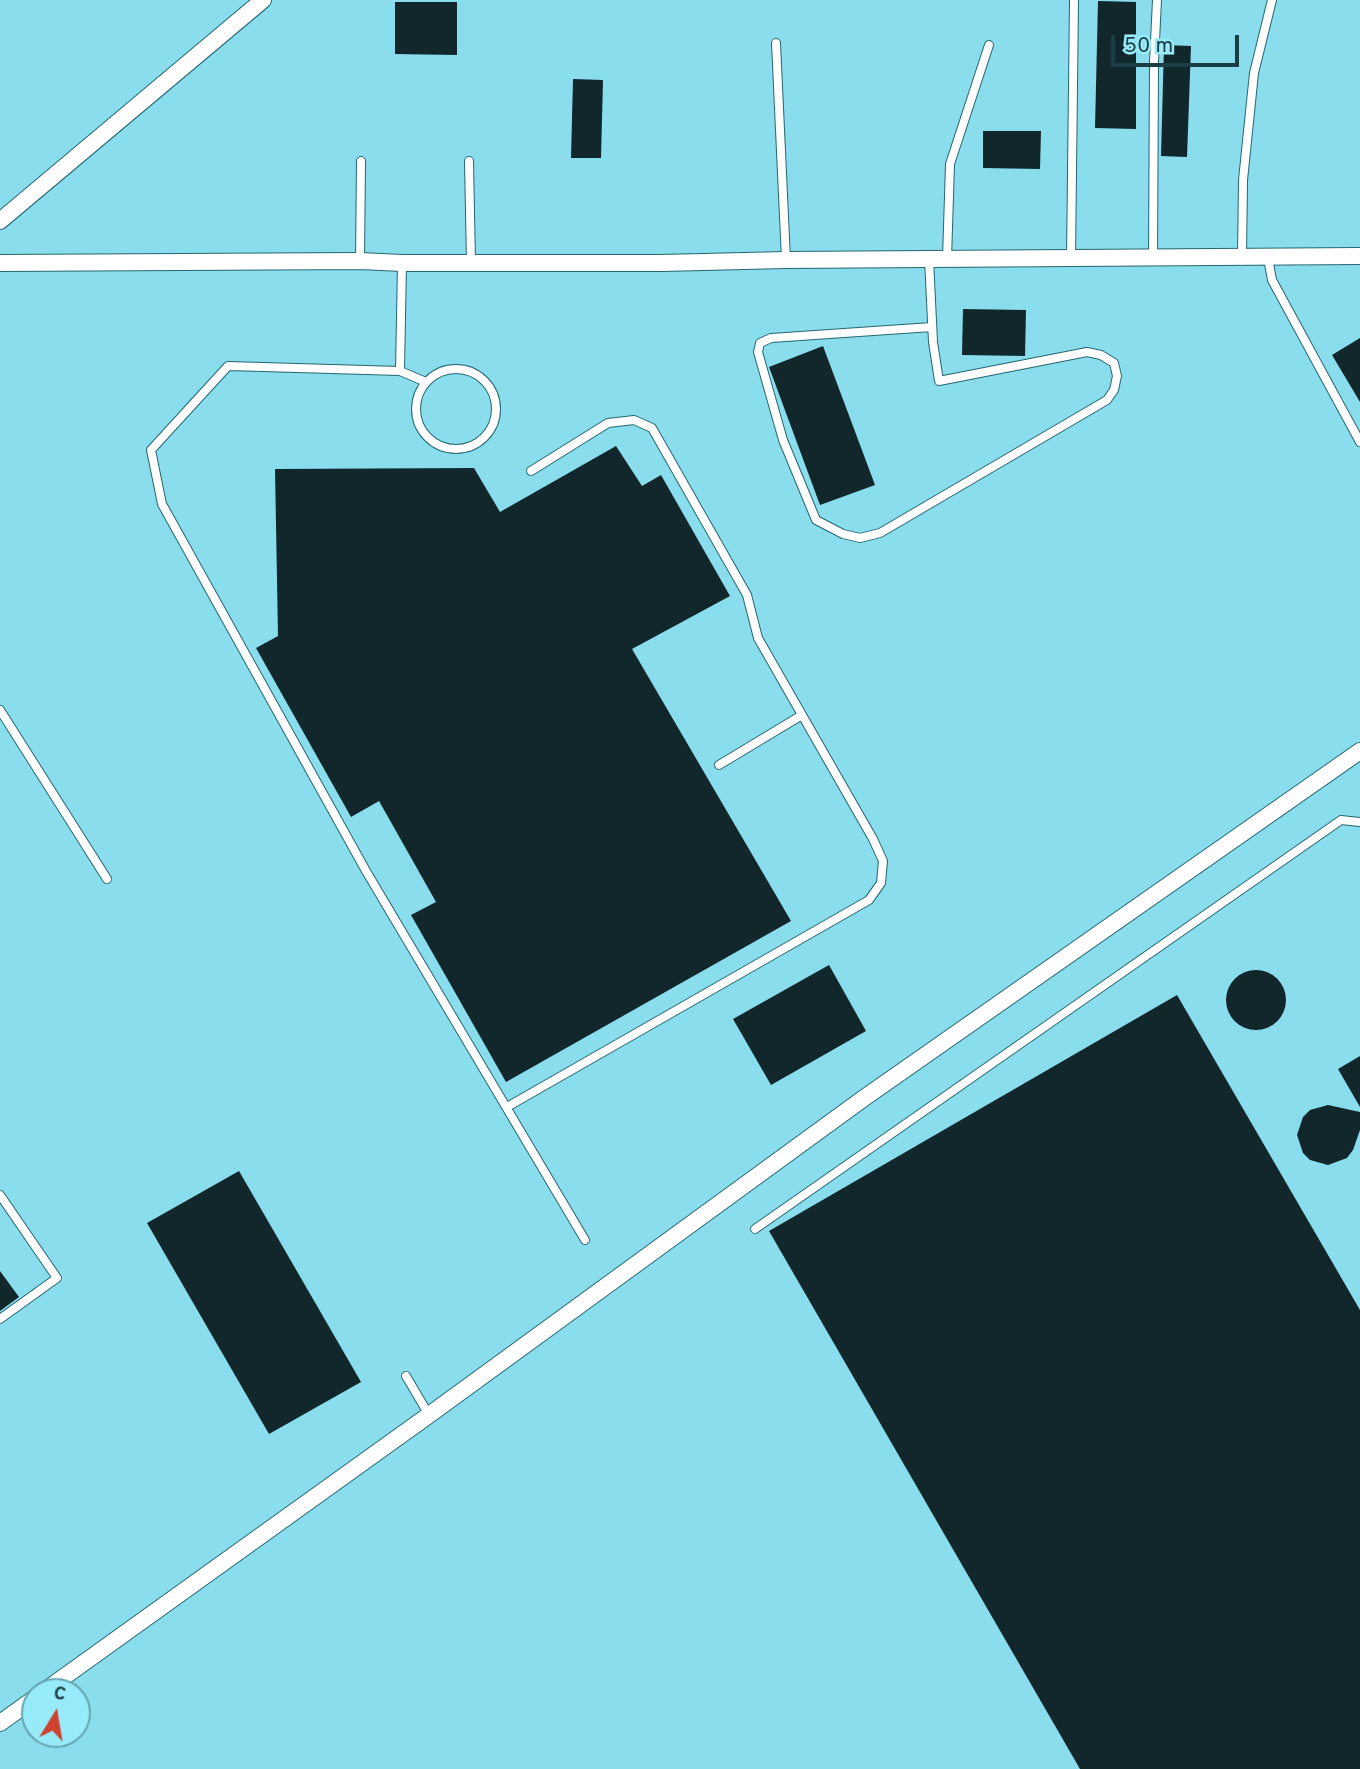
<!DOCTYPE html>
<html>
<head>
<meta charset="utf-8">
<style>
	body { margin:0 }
	#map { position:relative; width:1360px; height:1769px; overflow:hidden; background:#89ddec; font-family:Overpass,sans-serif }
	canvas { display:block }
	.north { position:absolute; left:21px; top:1678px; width:70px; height:70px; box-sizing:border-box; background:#96eafa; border:2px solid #65a5b1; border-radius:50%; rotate:11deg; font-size:19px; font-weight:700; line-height:28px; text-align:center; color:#1b3e44 }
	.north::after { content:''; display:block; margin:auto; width:24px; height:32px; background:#ce422f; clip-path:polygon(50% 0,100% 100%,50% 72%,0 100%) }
	.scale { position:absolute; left:1111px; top:35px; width:128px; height:32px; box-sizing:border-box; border:4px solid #1b3e44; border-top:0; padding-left:9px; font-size:21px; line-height:24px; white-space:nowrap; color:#1b3e44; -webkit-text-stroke:5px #96eafa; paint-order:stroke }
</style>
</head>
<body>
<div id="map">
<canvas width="1360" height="1769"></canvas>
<div class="north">С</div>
<div class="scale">50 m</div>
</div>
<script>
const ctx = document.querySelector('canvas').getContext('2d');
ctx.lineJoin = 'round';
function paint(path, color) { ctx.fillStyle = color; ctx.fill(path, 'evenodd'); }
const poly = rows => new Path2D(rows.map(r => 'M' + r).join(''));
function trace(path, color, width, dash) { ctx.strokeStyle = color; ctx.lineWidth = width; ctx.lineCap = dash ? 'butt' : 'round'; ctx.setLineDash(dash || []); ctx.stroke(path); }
const building = poly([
	[1098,1,1136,2,1136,129,1095,128],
	[395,2,457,2,457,55,395,54],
	[1164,45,1191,46,1187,157,1161,156],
	[573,79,603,80,601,158,571,158],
	[983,131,1041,131,1040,169,983,168],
	[963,309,1026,310,1025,356,962,355],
	[1360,338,1360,402,1332,355],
	[823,346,875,485,820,505,769,367],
	[616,446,642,486,661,475,730,596,632,649,791,921,506,1082,411,915,436,902,379,801,351,817,256,648,278,636,275,469,474,468,500,512],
	[829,965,866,1031,771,1085,733,1019],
	'1226 1000a30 30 0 1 1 60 0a30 30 0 1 1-60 0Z',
	[1177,995,1360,1310,1360,1769,1080,1769,769,1231],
	[1360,1056,1360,1107,1338,1069],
	[1328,1105,1360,1112,1360,1130,1353,1150,1347,1158,1328,1165,1310,1160,1303,1153,1297,1135,1303,1117,1310,1110],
	[239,1171,361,1382,269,1434,147,1223],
	[0,1271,19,1297,0,1311]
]);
const service = poly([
	[776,43,786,260],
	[469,161,471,263],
	[1242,257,1243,180,1254,73,1272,0],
	[1268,258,1272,280,1360,442],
	[929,259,933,342,939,381,1087,352,1101,355,1114,363,1117,376,1114,390,1107,400,880,533,860,538,843,534,816,520,783,440,758,352,760,343,771,338,932,327],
	[947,259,950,164,989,45],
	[1071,259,1074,0],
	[1153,259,1154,62,1157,0],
	[360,261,361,161],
	'416 409a40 40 0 1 1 80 0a40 40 0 1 1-80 0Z',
	[400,371,402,263],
	[426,382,400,371,228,366,151,450,162,504,366,871,585,1240],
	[0,710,107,879],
	[719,765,802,715],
	[507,1107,869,900,881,883,883,861,873,839,758,638,747,595,652,428,634,420,608,423,531,471],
	[0,1195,57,1278,0,1319],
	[755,1229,1341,820,1360,822],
	[406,1376,429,1415]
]);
const minor = poly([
	[0,221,263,0],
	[0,263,360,261,402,263,661,263,786,260,1360,256],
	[43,1692,429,1415,864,1098,1360,751],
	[0,1723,35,1698]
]);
paint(building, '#11272b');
trace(service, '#256671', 10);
trace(minor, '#256671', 18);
trace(service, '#fff', 8);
trace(minor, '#fff', 16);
</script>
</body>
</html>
